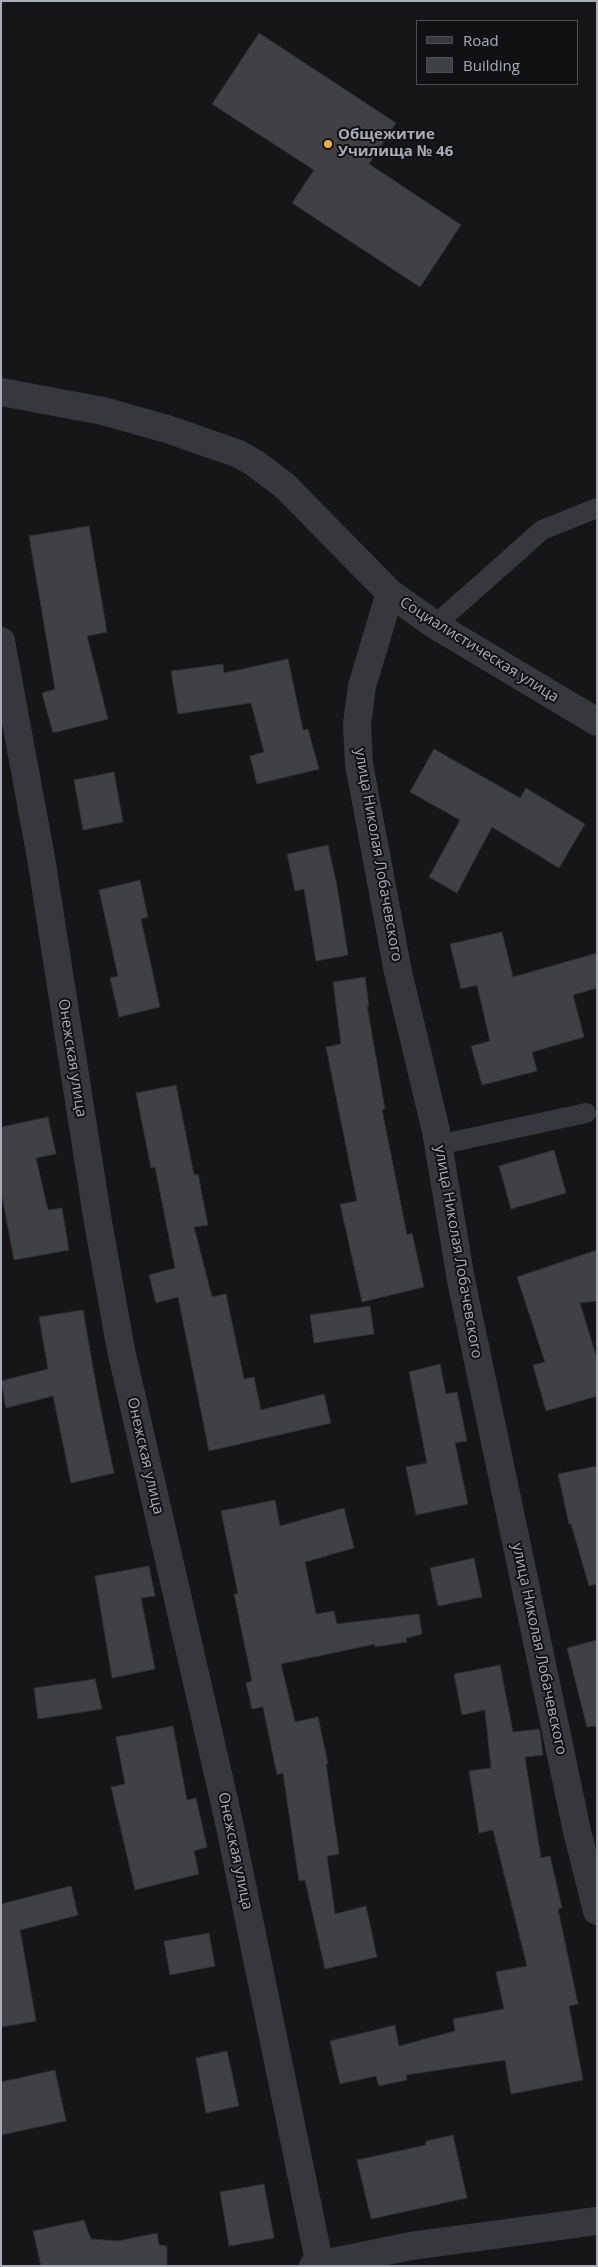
<!DOCTYPE html>
<html>
<head>
<meta charset="utf-8">
<style>
	body { margin:0 }
	#map { position:relative; width:598px; height:2267px; overflow:hidden; background:#161618; font-family:"Open Sans",sans-serif }
	canvas { display:block }
	.frame { position:absolute; inset:0; border:2px solid #a8adb8; pointer-events:none }
	.legend { position:absolute; left:416px; top:20px; width:162px; height:65px; box-sizing:border-box; background:#111113; border:1px solid #4d4f55; margin:0; padding:6px 9px; list-style:none; font-size:15px; color:#a8adb8 }
	.legend li { display:flex; align-items:center; gap:10px; height:25px }
	.legend b { width:25px; border:1px solid #4d4f55 }
</style>
</head>
<body>
<div id="map">
<canvas width="598" height="2267"></canvas>
<div class="frame"></div>
<ul class="legend">
<li><b style="height:6px;background:#37383d"></b>Road</li>
<li><b style="height:14px;background:#404145"></b>Building</li>
</ul>
</div>
<script>
const ctx = document.querySelector('canvas').getContext('2d');
ctx.lineJoin = 'round';
function paint(path, color) { ctx.fillStyle = color; ctx.fill(path, 'evenodd'); }
const poly = rows => new Path2D(rows.map(r => 'M' + r).join(''));
function trace(path, color, width, dash) { ctx.strokeStyle = color; ctx.lineWidth = width; ctx.lineCap = dash ? 'butt' : 'round'; ctx.setLineDash(dash || []); ctx.stroke(path); }
function drawText(font, color, halo, rows, align = 'center') {
  ctx.font = font + ' "Open Sans",sans-serif'; ctx.lineWidth = 4; ctx.setLineDash([]); ctx.textBaseline = 'middle'; ctx.strokeStyle = halo; ctx.fillStyle = color; for (const [text, x, y, turn = 0] of rows) {
    ctx.save(); ctx.translate(x, y); ctx.rotate((+turn || 0) * Math.PI / 180); ctx.textAlign = isNaN(turn) ? turn : align; if (halo) ctx.strokeText(text, 0, 0); ctx.fillText(text, 0, 0); ctx.restore();
  }
}
const building = poly([
	[259,33,396,123,369,164,461,225,420,287,292,203,314,170,212,104,259,33],
	[89,526,107,632,87,636,108,719,53,733,42,693,55,689,29,536,89,526],
	[288,659,303,730,308,729,319,769,257,784,250,756,264,752,251,703,178,714,171,671,223,664,224,673,288,659],
	[434,749,520,798,526,788,585,824,559,868,492,827,457,893,429,877,460,820,410,792,434,749],
	[114,772,123,822,83,830,74,780,114,772],
	[328,845,337,886,348,955,316,961,304,889,295,891,287,854,328,845],
	[140,880,148,917,141,919,160,1007,119,1017,110,978,118,976,99,890,140,880],
	[502,932,513,977,597,953,597,988,573,995,584,1037,532,1052,537,1071,482,1085,471,1046,490,1041,477,985,461,989,450,944,502,932],
	[365,977,369,1006,367,1006,385,1109,382,1110,407,1235,412,1233,424,1287,362,1302,340,1204,357,1201,326,1047,341,1044,333,982,365,977],
	[176,1085,194,1175,198,1174,208,1225,194,1227,212,1297,226,1294,244,1379,254,1377,261,1410,324,1394,331,1423,209,1451,178,1297,156,1303,149,1275,175,1268,155,1167,151,1168,136,1093,176,1085],
	[48,1117,56,1154,36,1158,48,1210,62,1208,69,1250,14,1260,1,1191,1,1127,48,1117],
	[554,1150,566,1193,511,1209,499,1166,554,1150],
	[597,1250,597,1301,580,1303,597,1359,597,1396,546,1411,533,1365,545,1362,517,1277,597,1250],
	[370,1306,374,1334,314,1343,310,1315,370,1306],
	[83,1310,98,1396,114,1473,71,1483,53,1396,6,1408,1,1381,48,1369,39,1317,83,1310],
	[440,1364,446,1394,457,1392,467,1441,455,1443,468,1504,416,1515,406,1467,427,1463,409,1372,440,1364],
	[597,1466,597,1584,589,1586,571,1524,569,1524,558,1474,597,1466],
	[275,1500,280,1526,344,1508,354,1548,305,1562,316,1614,334,1611,337,1624,419,1614,422,1634,406,1638,407,1642,375,1647,375,1644,281,1664,295,1722,318,1717,328,1764,326,1764,339,1854,327,1856,335,1914,366,1906,377,1957,325,1969,305,1880,299,1881,283,1773,277,1775,263,1707,252,1709,246,1683,252,1681,234,1594,238,1594,221,1511,275,1500],
	[474,1558,482,1597,438,1606,430,1568,474,1558],
	[149,1566,155,1596,141,1598,155,1669,112,1678,95,1576,149,1566],
	[597,1640,597,1726,587,1727,567,1648,597,1640],
	[500,1665,513,1732,539,1729,540,1732,543,1755,525,1757,541,1858,550,1856,562,1908,558,1909,578,2004,569,2006,583,2080,511,2094,505,2060,406,2075,407,2080,379,2086,376,2076,340,2084,330,2041,395,2025,399,2046,455,2031,453,2019,504,2009,496,1972,527,1966,493,1830,479,1833,469,1771,491,1768,485,1710,462,1715,454,1674,500,1665],
	[95,1679,102,1709,38,1719,34,1688,95,1679],
	[173,1726,187,1800,196,1798,207,1847,194,1851,199,1874,135,1890,111,1787,125,1784,116,1737,173,1726],
	[71,1886,78,1915,20,1930,36,2021,1,2027,1,1904,71,1886],
	[209,1933,215,1966,170,1975,164,1941,209,1933],
	[227,2051,239,2106,206,2113,196,2058,227,2051],
	[55,2070,66,2121,1,2135,1,2082,55,2070],
	[453,2135,467,2198,371,2219,357,2160,426,2145,426,2141,453,2135],
	[264,2184,274,2238,229,2246,220,2192,264,2184],
	[84,2220,91,2239,118,2241,157,2233,159,2245,167,2246,167,2266,41,2266,33,2231,84,2220]
]);
const service = poly([
	[435,625,542,530,597,508],
	[438,1145,586,1113]
]);
const minor = poly([
	[1,392,103,411,167,429,239,454,256,464,285,486,390,593,435,625,597,722],
	[390,593,362,686,357,724,359,764,398,972,436,1131,461,1280,577,1831,597,1911],
	[1,641,41,858,98,1222,121,1350,229,1822,320,2266],
	[313,2266,411,2246,597,2221]
]);
const markers = [
	[328,144,5,"#f2b134"]
];
const poiNames = [
	["Общежитие",338,135],
	["Училища № 46",338,152]
];
const streetNames = [
	["Социалистическая улица",479,650,32],
	["улица Николая Лобачевского",378,855,80],
	["Онежская улица",72,1058,81],
	["улица Николая Лобачевского",458,1252,80],
	["Онежская улица",145,1456,77],
	["улица Николая Лобачевского",539,1649,78],
	["Онежская улица",235,1851,78]
];
paint(building, '#404145');
trace(building, '#303034', 1);
trace(service, '#37383d', 20);
trace(minor, '#37383d', 28);
for (const [x, y, r, color] of markers) { const dot = new Path2D(); dot.arc(x, y, r, 0, 2 * Math.PI); ctx.fillStyle = color; ctx.fill(dot); trace(dot, '#111113', 2); }
drawText('bold 15px', '#a8adb8', '#111113', poiNames, 'left');
drawText('15px', '#a8adb8', '#111113', streetNames);
</script>
</body>
</html>
